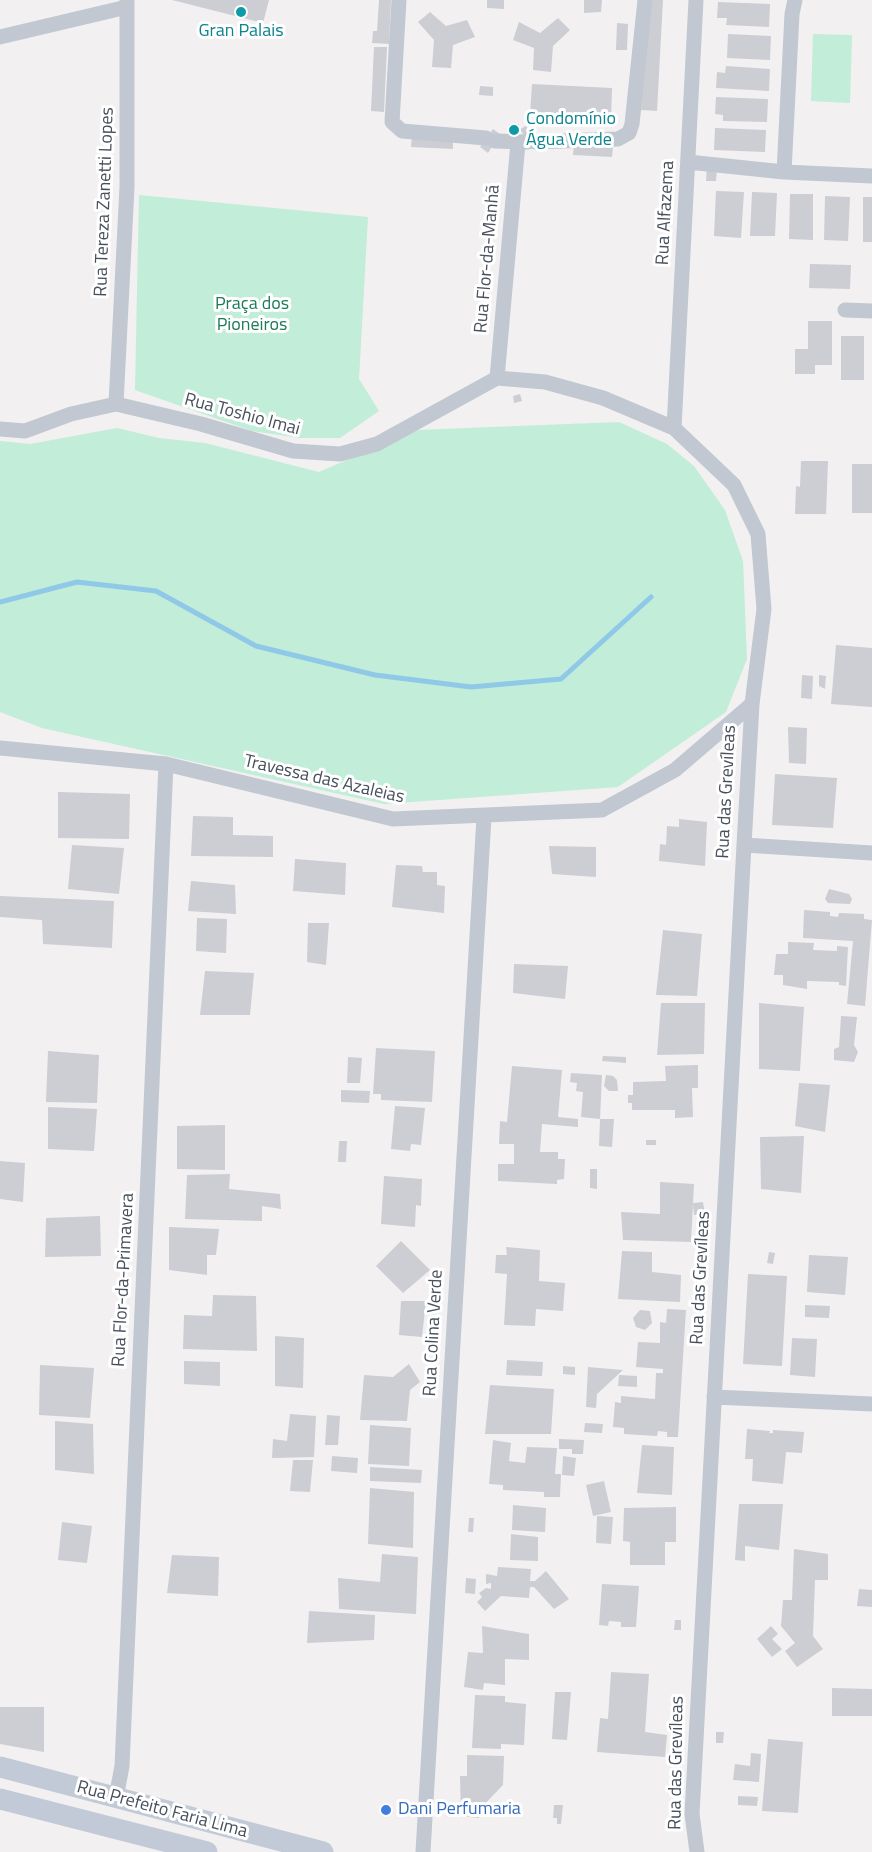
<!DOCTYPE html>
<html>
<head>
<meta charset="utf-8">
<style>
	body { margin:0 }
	canvas { display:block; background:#f2f0f0 }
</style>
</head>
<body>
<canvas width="872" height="1852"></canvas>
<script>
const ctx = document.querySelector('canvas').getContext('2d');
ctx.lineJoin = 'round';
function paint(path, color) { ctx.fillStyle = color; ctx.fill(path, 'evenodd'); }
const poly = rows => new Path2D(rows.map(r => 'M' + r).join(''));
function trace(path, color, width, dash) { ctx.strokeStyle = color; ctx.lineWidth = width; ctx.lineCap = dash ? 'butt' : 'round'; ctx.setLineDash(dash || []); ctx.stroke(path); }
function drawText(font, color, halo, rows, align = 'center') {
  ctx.font = font + ' "Titillium Web",sans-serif'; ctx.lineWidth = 6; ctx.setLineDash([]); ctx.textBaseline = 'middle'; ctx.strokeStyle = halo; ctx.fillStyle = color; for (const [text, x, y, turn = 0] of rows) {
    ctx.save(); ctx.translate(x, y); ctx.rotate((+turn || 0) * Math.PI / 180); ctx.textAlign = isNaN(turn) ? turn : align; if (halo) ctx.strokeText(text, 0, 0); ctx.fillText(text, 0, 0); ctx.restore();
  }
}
const green = poly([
	[813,34,852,35,850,103,811,101],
	[139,195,368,217,359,379,379,411,340,438,300,438,252,431,135,390],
	[619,422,667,444,694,466,725,510,743,561,747,659,726,712,618,787,384,804,42,728,0,712,0,441,30,444,117,428,159,438,205,443,319,472,417,430]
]);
const stream = poly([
	[0,602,77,582,156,591,256,646,375,675,471,687,561,679,651,597]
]);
const building = poly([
	[172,0,269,0,263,23],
	[379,0,391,0,389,44,372,43,373,31,377,31],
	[487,0,504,0,504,9,487,8],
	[584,0,602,0,601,12,584,13],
	[648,0,663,0,657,111,641,110],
	[718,2,770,4,769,27,726,25,727,18,717,18],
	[430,12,446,26,467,20,475,37,453,45,451,68,432,67,434,40,418,22],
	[558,18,570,30,553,46,551,72,533,70,534,48,513,40,519,22,540,33],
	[617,23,628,24,627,50,616,50],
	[728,34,771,36,770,60,727,58],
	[374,47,387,47,384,112,371,111],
	[726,66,770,69,769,91,716,88,717,72,725,73],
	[532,84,612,88,611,119,530,115],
	[480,86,493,87,493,96,479,95],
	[716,97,768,99,767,122,723,121,723,115,715,114],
	[509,124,519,124,519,136,509,136],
	[526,126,537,145,531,148,520,129],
	[715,128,766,130,765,152,714,150],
	[493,129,500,134,488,153,480,147],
	[412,135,453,138,453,149,411,147],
	[574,144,613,146,612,157,573,155],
	[707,167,717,168,716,181,706,181],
	[716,191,744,192,741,238,714,236],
	[752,192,777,193,775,236,750,236],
	[790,194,813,194,813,240,789,239],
	[825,196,850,197,848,241,824,240],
	[863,197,872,197,872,242,863,242],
	[810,264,851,265,850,289,809,288],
	[808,321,832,321,832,365,815,365,815,374,795,374,795,349,808,349],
	[841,336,864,336,864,380,841,380],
	[520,394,522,401,514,403,513,396],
	[801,461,828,461,826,514,795,514,796,486,800,487],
	[852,464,872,464,872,513,852,513],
	[836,645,872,648,872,707,831,704],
	[802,675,813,676,812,699,801,698],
	[819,675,826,676,825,689,819,686],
	[788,727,807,728,806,764,789,763],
	[775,774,837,778,833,828,772,825],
	[58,792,130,794,129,839,58,838],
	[193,816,233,817,233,835,273,836,273,857,191,856],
	[679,819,707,822,705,866,659,861,660,844,666,845,667,826,679,827],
	[72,845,124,848,119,894,68,889],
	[549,846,596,847,596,877,552,874],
	[295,859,346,863,345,895,293,891],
	[396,865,422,866,423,872,437,872,437,885,445,886,444,913,392,907],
	[191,881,235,885,236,914,188,911],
	[829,889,849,894,852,899,850,904,828,903,825,899],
	[0,896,114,901,112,948,43,944,42,920,0,917],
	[804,910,830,912,830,916,838,917,839,913,864,914,864,919,872,920,865,1006,847,1004,853,941,803,938],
	[197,918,227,919,226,953,196,951],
	[308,923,329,923,326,965,307,962],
	[663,930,702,934,697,996,656,995],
	[788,942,814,943,813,950,837,951,837,946,848,947,846,986,839,985,839,982,807,981,807,989,783,985,783,975,774,975,776,954,788,954],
	[514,964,568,966,565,999,513,993],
	[205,971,254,973,250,1015,200,1015],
	[661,1003,705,1003,704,1054,657,1055],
	[759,1003,804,1007,800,1071,759,1069],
	[841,1016,857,1017,854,1045,858,1052,854,1062,834,1060,834,1049,839,1047],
	[376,1048,435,1051,432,1102,381,1100,381,1094,373,1094],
	[48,1051,99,1055,97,1103,46,1102],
	[603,1056,626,1057,626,1063,602,1061],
	[348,1057,362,1058,360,1083,347,1083],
	[698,1065,698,1088,692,1088,693,1117,675,1118,675,1110,632,1110,632,1103,628,1103,628,1095,633,1095,633,1082,666,1081,665,1066],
	[512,1066,562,1070,558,1117,578,1119,578,1127,542,1124,540,1152,558,1152,558,1159,565,1159,564,1179,557,1180,557,1184,498,1181,498,1164,514,1164,514,1144,499,1144,500,1121,507,1122],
	[571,1073,602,1075,600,1119,614,1119,612,1147,599,1146,600,1119,581,1117,583,1092,576,1091,577,1083,570,1082],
	[606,1075,613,1076,617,1080,618,1091,609,1091,604,1086],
	[799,1083,830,1085,825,1132,795,1126],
	[341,1090,370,1091,369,1103,341,1102],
	[395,1106,425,1108,421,1145,411,1144,410,1151,391,1149],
	[48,1107,97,1109,94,1151,48,1149],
	[225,1125,225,1170,177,1169,177,1126],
	[804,1136,801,1193,761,1189,760,1137],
	[646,1140,656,1140,656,1145,646,1145],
	[339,1141,347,1141,346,1162,338,1162],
	[0,1161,25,1163,23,1202,0,1199],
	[590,1169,597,1169,597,1189,590,1188],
	[230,1174,229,1189,280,1194,281,1209,262,1206,262,1221,185,1219,187,1175],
	[384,1176,422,1179,421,1206,416,1205,415,1227,381,1224],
	[660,1182,694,1184,693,1203,703,1202,705,1214,694,1215,693,1204,691,1242,623,1240,621,1212,660,1214],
	[100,1216,101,1256,45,1257,46,1218],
	[169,1227,219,1229,216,1255,207,1255,207,1275,169,1270],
	[401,1241,430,1270,403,1293,376,1266],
	[506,1247,540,1250,539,1281,565,1283,563,1311,536,1309,535,1326,504,1325,507,1274,495,1273,496,1255,507,1255],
	[622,1251,652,1252,652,1272,681,1275,680,1302,618,1299],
	[769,1252,775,1253,773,1264,767,1263],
	[809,1255,848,1257,845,1295,807,1292],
	[748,1274,787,1276,782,1366,743,1364],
	[213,1295,256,1296,257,1351,183,1349,184,1315,212,1316],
	[401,1301,426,1301,422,1337,399,1335],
	[805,1305,830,1306,829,1318,805,1317],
	[667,1309,686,1310,678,1437,667,1437,667,1432,658,1431,657,1436,624,1434,624,1428,613,1427,615,1402,621,1403,621,1396,655,1399,656,1373,663,1373,663,1369,636,1367,638,1342,660,1343,660,1322,666,1323],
	[640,1310,650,1311,652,1323,645,1330,636,1327,633,1318],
	[275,1336,304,1338,303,1388,275,1386],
	[792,1338,817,1339,815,1377,790,1375],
	[507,1360,543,1362,542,1376,506,1375],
	[184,1361,220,1362,220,1386,184,1384],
	[409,1364,420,1382,410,1390,407,1421,360,1420,364,1375,393,1377],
	[40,1365,94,1368,90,1418,39,1415],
	[563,1366,575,1367,575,1375,563,1374],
	[588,1367,623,1370,597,1394,596,1408,586,1407],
	[619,1375,637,1376,637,1387,618,1386],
	[490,1385,554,1389,551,1434,485,1434],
	[290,1414,316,1416,314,1457,272,1458,273,1439,287,1441],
	[327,1415,340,1416,338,1445,325,1445],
	[55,1421,93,1424,94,1474,55,1470],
	[585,1423,603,1424,602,1433,584,1432],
	[370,1425,411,1428,409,1466,368,1464],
	[747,1429,770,1431,769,1433,773,1433,773,1430,804,1432,802,1453,786,1452,783,1484,752,1481,753,1459,745,1459],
	[559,1439,584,1440,583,1454,572,1454,572,1449,559,1449],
	[493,1440,511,1443,509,1461,525,1463,527,1447,557,1448,555,1474,561,1474,560,1497,544,1497,544,1492,503,1490,503,1485,489,1484],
	[642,1445,674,1447,672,1495,637,1493],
	[332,1456,358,1458,357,1473,331,1471],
	[563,1456,576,1458,574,1476,562,1475],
	[293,1460,313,1460,310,1492,290,1491],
	[370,1467,422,1470,421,1483,370,1481],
	[604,1481,611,1512,593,1516,586,1485],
	[370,1488,414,1492,413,1548,368,1544],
	[739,1504,783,1504,779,1550,745,1546,745,1561,735,1560],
	[513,1505,546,1508,545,1532,512,1530],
	[676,1507,676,1542,665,1542,665,1565,630,1565,630,1542,623,1541,624,1508],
	[597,1516,613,1517,611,1544,596,1543],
	[469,1518,474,1518,473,1532,468,1532],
	[62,1522,92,1526,87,1563,58,1560],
	[511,1534,538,1537,538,1561,510,1560],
	[794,1549,828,1554,828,1580,815,1580,813,1636,823,1649,797,1667,785,1651,795,1643,781,1626,783,1600,792,1600],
	[382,1554,418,1557,416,1614,339,1609,338,1578,380,1582],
	[172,1555,219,1557,218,1596,167,1593],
	[498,1567,531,1569,530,1581,535,1581,546,1571,569,1599,554,1609,534,1587,530,1587,529,1598,501,1596,485,1611,477,1602,482,1597,479,1593,486,1588,491,1589,491,1583,486,1584,486,1574,497,1576],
	[466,1578,476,1579,475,1594,465,1593],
	[602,1584,639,1586,636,1627,621,1627,621,1622,609,1621,608,1626,599,1625],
	[859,1589,872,1590,872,1607,857,1606],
	[309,1611,375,1615,374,1640,307,1643],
	[675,1620,681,1620,681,1630,674,1630],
	[482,1626,529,1634,529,1660,505,1659,505,1685,484,1683,483,1690,464,1687,468,1652,483,1653],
	[771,1626,778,1634,772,1639,782,1649,772,1657,757,1639],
	[611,1672,649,1674,645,1732,667,1735,665,1757,597,1752,600,1718,608,1719],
	[832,1688,872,1689,872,1716,832,1716],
	[555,1692,571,1692,567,1740,552,1739],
	[475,1695,505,1696,505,1702,526,1704,524,1745,501,1744,501,1749,472,1748],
	[0,1707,44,1707,44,1752,0,1744],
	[716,1732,724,1732,723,1743,716,1743],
	[768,1739,803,1742,798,1813,762,1811],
	[751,1753,761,1754,759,1782,733,1780,735,1764,750,1766],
	[467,1755,504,1756,503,1785,480,1809,479,1818,461,1816,460,1776,467,1776],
	[738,1796,758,1797,757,1806,738,1805],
	[554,1805,563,1805,561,1824,557,1824,557,1818,553,1818]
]);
const minor = poly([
	[399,0,392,122,402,131,486,138],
	[0,37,127,7],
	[495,141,528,142],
	[535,142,618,139,629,133,632,124,645,0],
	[688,162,784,172,872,176],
	[784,172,792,14,795,0],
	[845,310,872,311],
	[497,378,545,382,603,398,674,428,734,485,758,534,764,609,752,704,744,845,692,1814,697,1852],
	[497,378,518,143],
	[116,404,127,187,127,0],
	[674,428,696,0],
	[0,429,25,431,71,414,116,404,201,424,293,451,340,454,377,444,497,378],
	[0,748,166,764,393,819,602,810,675,770,752,704],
	[744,845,872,853],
	[714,1397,872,1404],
	[116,1798,122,1766,166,764],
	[423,1852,484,817]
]);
const secondary = poly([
	[0,1767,323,1852],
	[0,1799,207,1852]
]);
const markers = [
	[241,12,6,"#0f9aa8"],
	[514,130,6,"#0f9aa8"],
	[386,1810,6,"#3f7fe0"]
];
const cultureNames = [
	["Gran Palais",241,32],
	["Condomínio",526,120,"left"],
	["Água Verde",526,141,"left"]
];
const streetNames = [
	["Rua Tereza Zanetti Lopes",105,202,-88],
	["Rua Alfazema",666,213,-87],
	["Rua Flor-da-Manhã",488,259,-85],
	["Rua Toshio Imai",242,415,15],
	["Travessa das Azaleias",324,780,13],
	["Rua das Grevíleas",727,792,-87],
	["Rua das Grevíleas",701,1278,-87],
	["Rua Flor-da-Primavera",124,1280,-87],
	["Rua Colina Verde",434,1333,-87],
	["Rua das Grevíleas",677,1763,-89],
	["Rua Prefeito Faria Lima",162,1810,15]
];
const parkNames = [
	["Praça dos",252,305],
	["Pioneiros",252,326]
];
const shopNames = [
	["Dani Perfumaria",398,1810]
];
paint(green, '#c1edd9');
trace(stream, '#90c8e8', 5);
paint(building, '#cdced4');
trace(minor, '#c1c8d1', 15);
trace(secondary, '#c3cad7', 21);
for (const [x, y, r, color] of markers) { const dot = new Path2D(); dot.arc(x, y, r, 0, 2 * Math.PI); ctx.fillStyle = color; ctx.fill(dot); trace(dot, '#fff', 2); }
drawText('18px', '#0d838f', '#fff', cultureNames);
drawText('18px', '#48505c', '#fff', streetNames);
drawText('18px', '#1c7b5a', '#fff', parkNames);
drawText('18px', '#366cbe', '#fff', shopNames, 'left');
</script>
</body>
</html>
